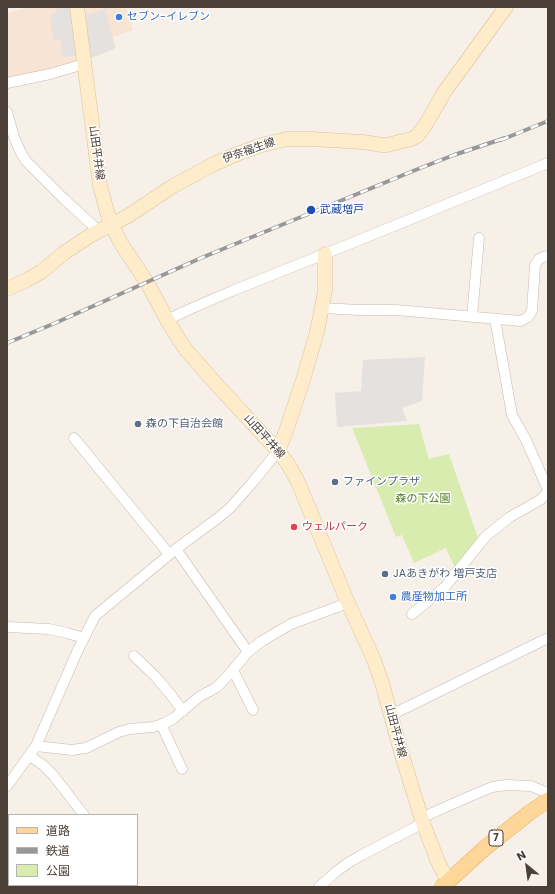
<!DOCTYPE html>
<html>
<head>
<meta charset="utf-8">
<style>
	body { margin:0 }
	#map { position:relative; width:555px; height:894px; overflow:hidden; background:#f6f0e9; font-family:Poppins,"Noto Sans JP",sans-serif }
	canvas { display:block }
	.frame { position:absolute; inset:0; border:8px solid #4a4037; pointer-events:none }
	.legend { position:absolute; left:8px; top:814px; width:130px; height:72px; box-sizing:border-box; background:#fff; border:1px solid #b7b3af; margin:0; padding:5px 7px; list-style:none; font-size:12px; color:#4a4037 }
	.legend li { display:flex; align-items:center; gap:8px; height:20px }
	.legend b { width:20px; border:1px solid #b7b3af }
	.north { position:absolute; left:507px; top:846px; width:40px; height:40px; -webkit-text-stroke:3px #fff; paint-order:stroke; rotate:331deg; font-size:11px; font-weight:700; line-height:16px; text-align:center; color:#4a4037 }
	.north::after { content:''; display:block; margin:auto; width:14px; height:18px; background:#4a4037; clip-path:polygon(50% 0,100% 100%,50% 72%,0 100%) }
</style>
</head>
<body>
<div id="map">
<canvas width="555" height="894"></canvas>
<div class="frame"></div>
<ul class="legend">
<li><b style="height:5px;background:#ffd699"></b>道路</li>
<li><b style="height:5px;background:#989898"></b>鉄道</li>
<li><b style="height:11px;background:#d8ecb0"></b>公園</li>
</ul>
<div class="north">N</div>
</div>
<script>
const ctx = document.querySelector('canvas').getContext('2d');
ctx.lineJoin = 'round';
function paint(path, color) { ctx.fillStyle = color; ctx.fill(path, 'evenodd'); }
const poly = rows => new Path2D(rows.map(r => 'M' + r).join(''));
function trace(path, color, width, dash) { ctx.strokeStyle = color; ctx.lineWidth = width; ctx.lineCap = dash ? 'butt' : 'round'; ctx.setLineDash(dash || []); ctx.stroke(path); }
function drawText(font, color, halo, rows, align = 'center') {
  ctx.font = font + ' Poppins,"Noto Sans JP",sans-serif'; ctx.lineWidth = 3; ctx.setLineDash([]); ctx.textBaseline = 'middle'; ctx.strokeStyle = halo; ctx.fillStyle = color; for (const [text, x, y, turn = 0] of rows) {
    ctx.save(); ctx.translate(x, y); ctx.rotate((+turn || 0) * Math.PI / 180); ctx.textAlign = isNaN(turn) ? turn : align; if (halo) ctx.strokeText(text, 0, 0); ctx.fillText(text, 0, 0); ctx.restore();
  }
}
const commercial = poly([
	[29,7,71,7,78,62,7,80,7,13],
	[83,7,126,7,133,30,113,37,115,46,114,49,91,58]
]);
const green = poly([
	[419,424,429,459,449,454,478,538,456,570,446,548,414,563,402,535,396,537,352,428]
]);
const parking = poly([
	[56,7,71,7,77,55,63,57,60,39,53,40,50,14,57,14],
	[104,7,113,7,105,10,115,46,114,49,91,58,84,16,104,10],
	[425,357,422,401,402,408,407,421,337,427,335,393,361,391,363,360]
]);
const street = poly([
	[7,83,50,74,84,64],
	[7,112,14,137,21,153,26,161,65,200,99,231],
	[322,308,359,310,396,310,521,321,528,317,532,311,535,265,539,259,543,257,548,256],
	[472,317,479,238],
	[495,319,512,415,526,440,548,490],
	[167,320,190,309,232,291,357,241,548,163],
	[74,438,169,554],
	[176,549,248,652],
	[412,614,444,588,486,536,510,517,540,500,548,492],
	[7,627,49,629,67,633,84,638],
	[134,656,155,676,171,695,183,711],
	[233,670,253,710],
	[391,715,548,638],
	[161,724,182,769],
	[36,746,72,750,86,748,119,732,130,729,153,727,163,724,174,718,199,697,217,687,233,670,248,652,262,641,291,624,348,603],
	[30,756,43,765,53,775,84,815],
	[7,786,36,746,77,652,95,616,176,549,218,518,230,508,252,483,278,451],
	[421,818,466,798,492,787,506,785,531,786,548,793],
	[319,887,337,871,348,863,360,856,423,823]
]);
const secondary = poly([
	[77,7,100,185,106,208,111,224,122,245,148,284,167,320,180,341,187,351,217,385,278,451,288,464,298,482,348,603,374,660,382,683,401,752,423,823,438,862,448,881],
	[7,289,27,280,41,272,64,253,91,235,128,216,173,186,214,164,237,154,262,145,287,139,312,139,363,142,382,145,387,145,411,139,417,136,426,124,445,91,506,7],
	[278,451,285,434,303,380,317,332,325,291,325,254]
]);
const primary = poly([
	[442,887,485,848,529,813,548,800]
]);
const rail = poly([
	[501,140,548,121],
	[7,343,53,324,201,258,418,169,454,155,505,138]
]);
const markers = [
	[119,17,4,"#3f7fe0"],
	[311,210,5,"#1a4fb4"],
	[138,424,4,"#5c6f8a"],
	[335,482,4,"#5c6f8a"],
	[294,527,4,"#e0444e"],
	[385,574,4,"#5c6f8a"],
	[393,597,4,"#3f7fe0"]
];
const shields = [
	[496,838,14]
];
const shieldNames = [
	["7",496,838]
];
const shopNames = [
	["セブン-イレブン",127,17],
	["農産物加工所",401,597]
];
const streetNames = [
	["伊奈福生線",249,151,-19],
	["山田平井線",96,153,82],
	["山田平井線",264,437,48],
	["山田平井線",395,731,75]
];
const transitNames = [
	["武蔵増戸",320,210]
];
const serviceNames = [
	["森の下自治会館",146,424],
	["ファインプラザ",343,482],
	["JAあきがわ 増戸支店",393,574]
];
const parkNames = [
	["森の下公園",423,499]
];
const healthNames = [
	["ウェルパーク",302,527]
];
paint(commercial, '#f8e4d4');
paint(green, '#d8ecb0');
paint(parking, '#e4e1de');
trace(street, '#c5baae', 11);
trace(secondary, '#dbc299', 15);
trace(primary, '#ebb162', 16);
trace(street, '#fff', 10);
trace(secondary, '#ffecca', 14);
trace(primary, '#ffd699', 15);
trace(rail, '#989898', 4);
trace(rail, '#fff', 2.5, [8]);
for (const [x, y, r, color] of markers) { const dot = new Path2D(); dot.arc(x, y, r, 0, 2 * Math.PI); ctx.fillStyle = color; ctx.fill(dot); trace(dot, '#fff', 1.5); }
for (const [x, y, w] of shields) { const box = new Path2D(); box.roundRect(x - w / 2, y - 8, w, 16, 3); ctx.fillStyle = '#fff'; ctx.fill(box); trace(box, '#4a4037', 1); }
drawText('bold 10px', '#4a4037', null, shieldNames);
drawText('11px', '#366cbe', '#fff', shopNames, 'left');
drawText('11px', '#4a4037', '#fff', streetNames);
drawText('11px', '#164399', '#fff', transitNames, 'left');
drawText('11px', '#4e5e75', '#fff', serviceNames, 'left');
drawText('11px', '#538025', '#fff', parkNames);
drawText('11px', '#be3a42', '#fff', healthNames, 'left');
</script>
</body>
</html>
